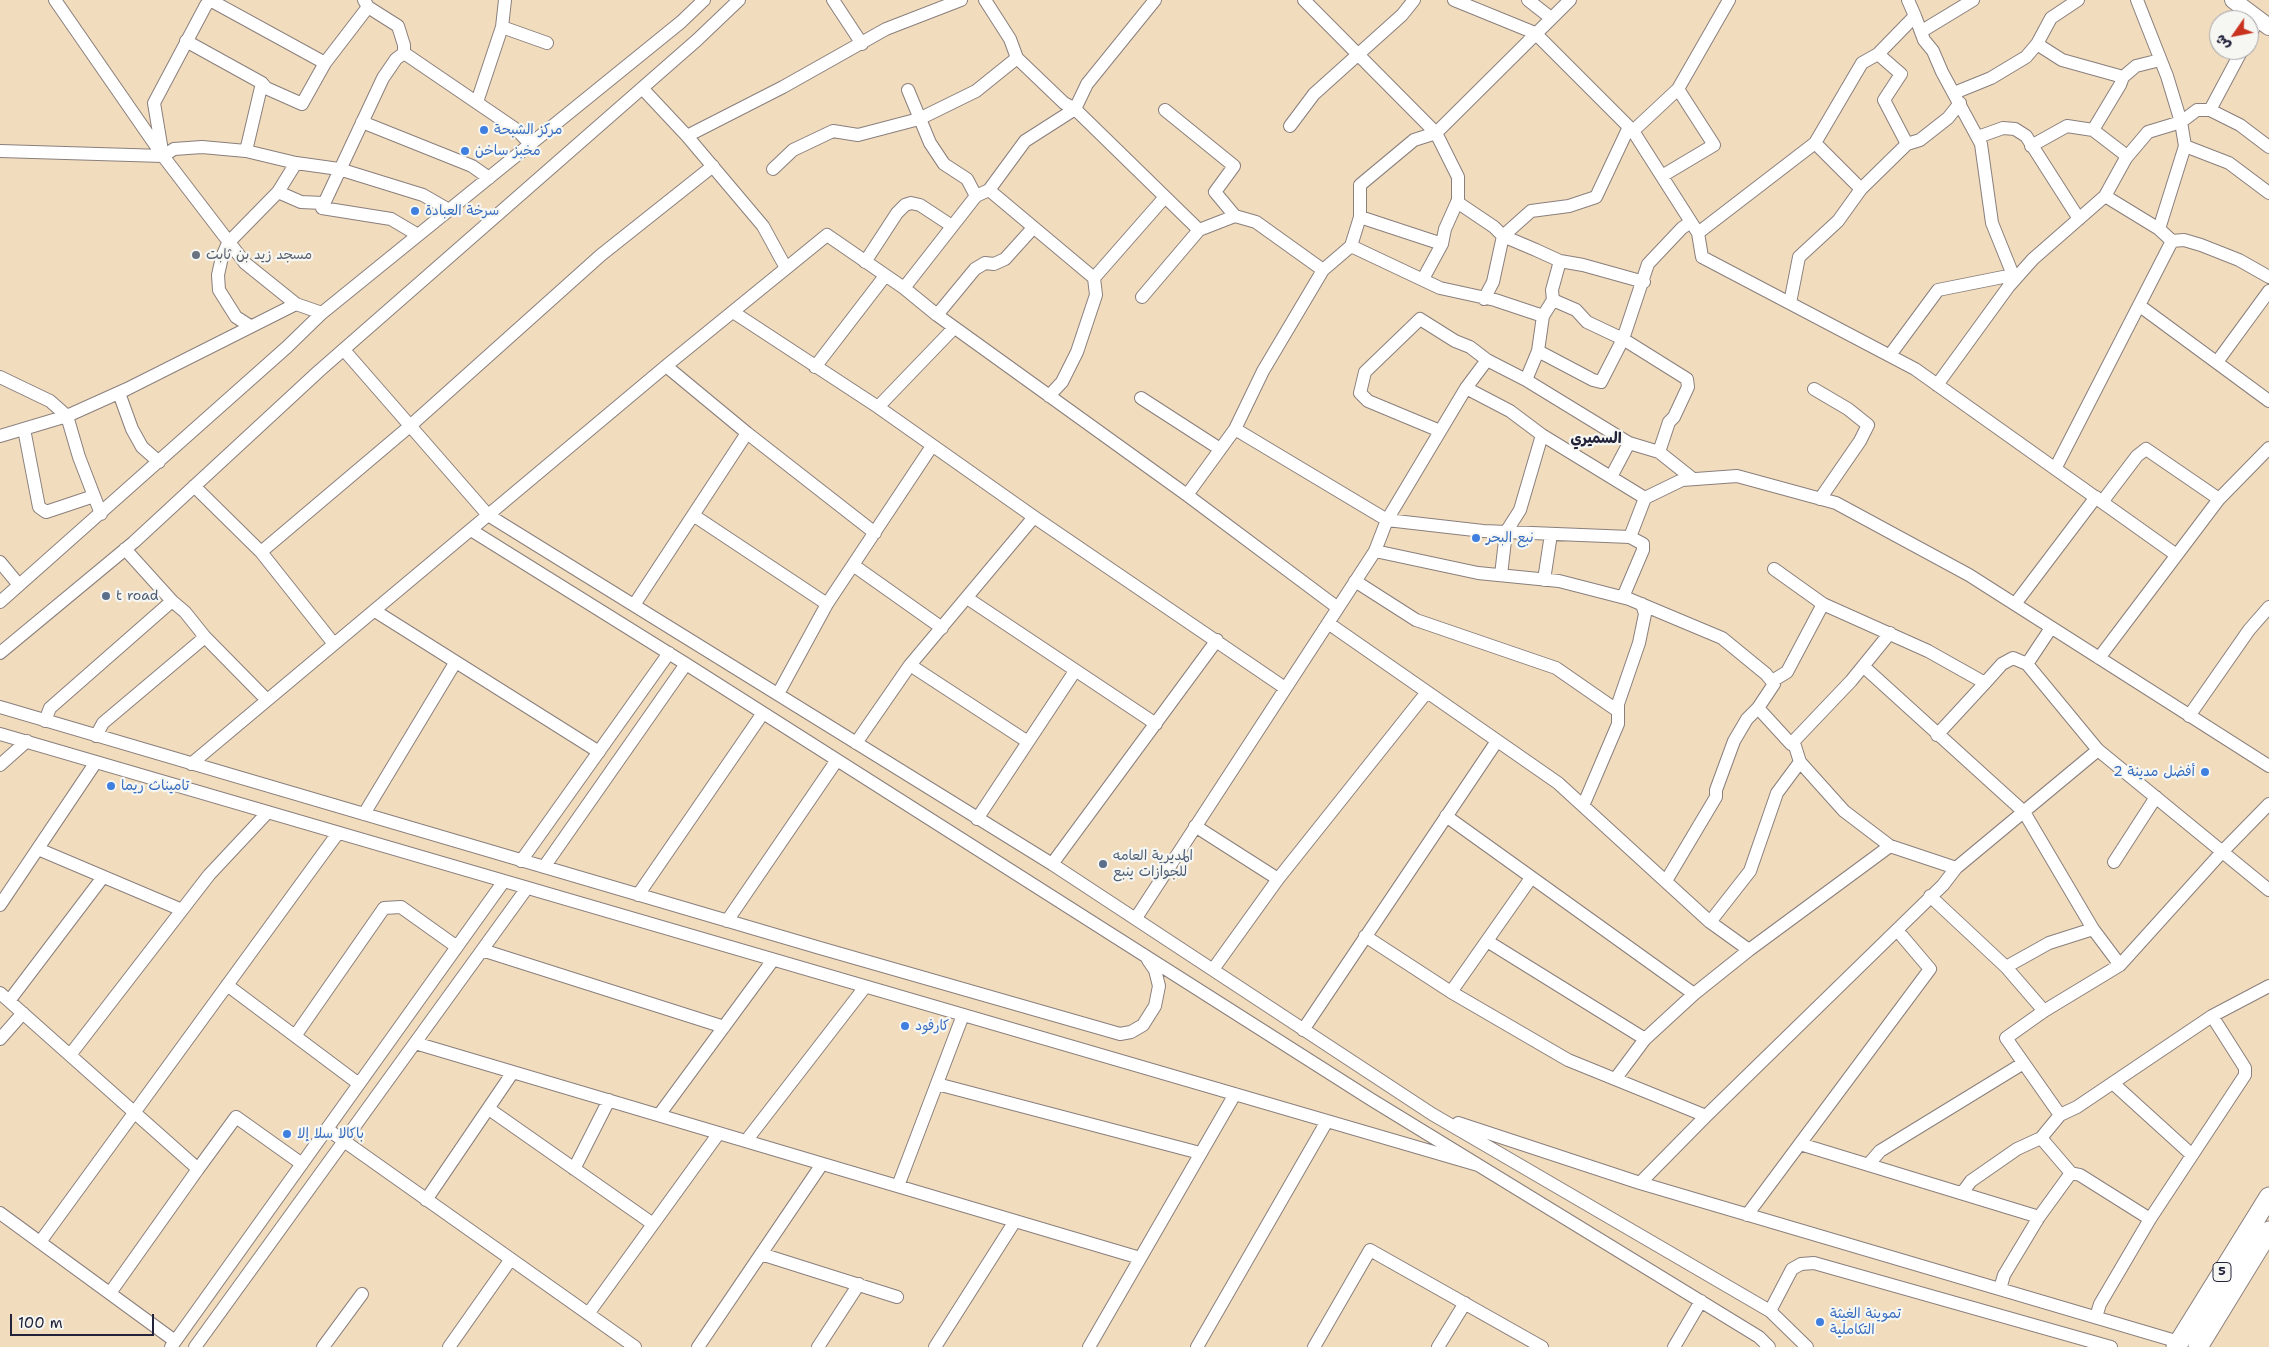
<!DOCTYPE html>
<html>
<head>
<meta charset="utf-8">
<style>
	body { margin:0 }
	#map { position:relative; width:2269px; height:1347px; overflow:hidden; background:#f1dcbd; font-family:"Shantell Sans","Playpen Sans Arabic",sans-serif }
	canvas { display:block }
	.north { position:absolute; left:2209px; top:10px; width:50px; height:50px; box-sizing:border-box; background:#f6f6f2; border:1px solid #a1a1a9; border-radius:50%; rotate:237deg; font-size:14px; font-weight:700; line-height:20px; text-align:center; color:#22223b }
	.north::after { content:''; display:block; margin:auto; width:18px; height:22px; background:#c8321e; clip-path:polygon(50% 0,100% 100%,50% 72%,0 100%) }
	.scale { position:absolute; left:10px; top:1314px; width:144px; height:22px; box-sizing:border-box; border:2px solid #22223b; border-top:0; padding-left:6px; font-size:15px; line-height:18px; white-space:nowrap; color:#22223b; -webkit-text-stroke:4px #f6f6f2; paint-order:stroke }
</style>
</head>
<body>
<div id="map">
<canvas width="2269" height="1347"></canvas>
<div class="north">ش</div>
<div class="scale">100 m</div>
</div>
<script>
const ctx = document.querySelector('canvas').getContext('2d');
ctx.lineJoin = 'round';
const poly = rows => new Path2D(rows.map(r => 'M' + r).join(''));
function trace(path, color, width, dash) { ctx.strokeStyle = color; ctx.lineWidth = width; ctx.lineCap = dash ? 'butt' : 'round'; ctx.setLineDash(dash || []); ctx.stroke(path); }
function drawText(font, color, halo, rows, align = 'center') {
  ctx.font = font + ' "Shantell Sans","Playpen Sans Arabic",sans-serif'; ctx.lineWidth = 4.5; ctx.setLineDash([]); ctx.textBaseline = 'middle'; ctx.strokeStyle = halo; ctx.fillStyle = color; for (const [text, x, y, turn = 0] of rows) {
    ctx.save(); ctx.translate(x, y); ctx.rotate((+turn || 0) * Math.PI / 180); ctx.textAlign = isNaN(turn) ? turn : align; if (halo) ctx.strokeText(text, 0, 0); ctx.fillText(text, 0, 0); ctx.restore();
  }
}
const minor = poly([
	[55,0,163,156,245,263,296,304,322,313],
	[210,0,325,63],
	[833,0,862,44],
	[985,0,1010,39,1017,58,1064,103,1075,109,1199,230],
	[1304,0,1436,133,1458,177,1458,200,1445,229,1442,244,1423,279],
	[1454,0,1535,33,1633,131,1698,233,1815,143,1862,63,1878,54,1915,16,1908,0],
	[1528,0,1551,18],
	[1915,16,1924,40,1933,51,1942,72,1981,144,1992,223,2013,275,2009,286],
	[502,27,547,43],
	[1922,31,1973,0],
	[2249,37,2258,19],
	[186,41,262,83,266,88,302,104,325,63,368,7],
	[2037,44,2062,60,2123,77],
	[404,53,517,130,530,144],
	[1878,54,1901,74,1884,100,1907,144],
	[642,88,687,136,763,226,786,268],
	[908,90,930,143,944,164,967,179,976,196],
	[1954,93,1991,78,2026,57,2037,44,2051,18,2078,0],
	[477,102,502,27,505,0],
	[1165,110,1234,166,1215,192,1235,216,1256,222,1323,270],
	[2210,110,2240,125,2269,147],
	[362,122,472,166,489,178],
	[1290,126,1314,94,1402,15,1414,0],
	[2093,130,2120,85,2123,77,2136,66,2160,60],
	[1633,131,1678,89,1729,0],
	[687,136,783,87,886,29,961,0],
	[1978,137,2003,128,2015,129,2026,136,2079,219],
	[1815,143,1861,189],
	[2031,146,2067,126,2093,130,2123,153,2126,158],
	[2185,146,2229,163,2269,193],
	[0,151,163,156,174,149,202,147,246,151,296,163,339,169,423,195,449,210],
	[162,151,154,103,206,5,211,0],
	[246,151,262,83],
	[773,169,793,150,833,131,858,135,919,119,976,91,1017,58],
	[1662,176,1714,145,1678,89],
	[989,190,1094,278,1165,197],
	[278,192,301,202,323,203,322,208,391,219,418,235],
	[2105,196,2159,229],
	[1457,202,1494,227,1503,236,1536,250,1560,261,1583,265,1644,282],
	[322,208,383,78,396,59,404,53,404,45,398,26,368,7,364,0],
	[1360,217,1442,244],
	[1698,233,1702,257,1915,369,2175,554],
	[2172,241,2184,240,2201,245,2239,260,2269,277],
	[1351,246,1440,288,1495,300,1543,316],
	[865,262,897,213,905,205,911,203,920,205,952,226],
	[904,288,976,196,989,190,1025,141,1075,109,1087,84,1155,0],
	[1142,297,1199,230,1235,216],
	[1484,299,1493,282,1503,236,1531,211,1569,206,1596,197,1628,129],
	[1553,300,1576,310,1587,322,1623,339,1687,379,1688,387,1674,417,1669,422,1659,452],
	[1790,303,1799,257,1838,221,1861,189,1907,144,1920,140,1948,118,1960,103],
	[2140,306,2269,401],
	[733,312,878,407,1034,517,1285,688],
	[937,315,975,269,985,263,994,264,1005,259,1033,228],
	[250,326,236,317,219,290,218,275,222,257,228,243,278,192,296,163],
	[344,350,488,515,1052,864,1432,1114,1770,1311,1807,1347],
	[1538,351,1593,380,1601,382,1623,339,1648,264,1682,228,1691,222],
	[1890,355,1938,290,2013,275],
	[2217,362,2269,291],
	[666,366,747,433,875,533],
	[815,367,885,276],
	[0,377,50,401,67,416,79,457,101,514],
	[1526,380,1538,351,1543,316,1553,300,1552,290,1560,261],
	[1937,385,2009,286,2033,259,2105,196,2126,158,2148,132,2181,122,2167,76,2137,0],
	[1466,388,1510,411,1542,435,1645,498],
	[1814,389,1848,409,1868,425,1860,441,1820,499],
	[119,393,132,429,142,447,159,462],
	[1049,396,1062,382,1077,352,1096,295,1094,278],
	[1141,398,1220,449],
	[878,407,954,328],
	[24,429,39,507,46,512,94,496],
	[1235,429,1387,520,1466,388,1487,360],
	[1440,431,1368,401,1360,393,1365,372,1420,319,1455,341,1470,347,1487,360,1526,380,1629,443,1659,452,1693,479],
	[0,436,67,416,127,389,296,304],
	[2056,467,2172,241,2159,229,2185,146,2181,122,2197,110,2210,110,2242,50],
	[1611,477,1629,443],
	[194,486,261,552,334,644],
	[1187,495,1235,429,1263,371,1323,270,1351,246,1360,217,1360,185,1414,140,1436,133,1570,0],
	[2102,502,2137,456,2146,449,2219,499],
	[693,515,827,604],
	[471,530,686,664,1372,1100,1759,1337,1769,1347],
	[125,549,172,601,185,612,205,637,267,700],
	[1375,551,1478,573,1559,581,1629,599,1722,638,1766,674,1774,684,1758,708,1747,719,1734,741,1716,790,1716,797,1666,881],
	[261,552,410,426,601,255,713,166],
	[0,562,19,585],
	[853,565,942,628],
	[1774,569,1823,604],
	[1501,575,1506,532,1520,510,1542,435],
	[1544,580,1551,534],
	[1355,581,1416,620,1556,668,1618,711],
	[1623,597,1643,550,1643,544,1630,537],
	[967,598,1156,724],
	[0,602,287,347,322,313,681,22,704,0],
	[2015,604,2096,497],
	[634,605,747,433],
	[375,611,599,752],
	[1328,623,1558,783,1710,922,1749,950],
	[2051,628,2027,664,2098,750,2269,890],
	[0,653,134,542,319,371,697,40,739,0],
	[2099,658,2219,499,2269,448],
	[910,665,1028,742],
	[1863,666,2024,812,2093,929,2120,965],
	[1772,681,1787,672,1823,604,1928,651,1985,683,2002,664,2013,658,2027,664],
	[778,694,827,604,932,446],
	[0,707,820,948,1120,1034,1131,1032,1143,1025,1155,1006,1159,986,1155,970,1148,960],
	[1758,708,1791,744,1851,681,1890,633],
	[2189,716,2249,630,2269,607],
	[45,721,50,708,172,601],
	[0,734,1478,1165],
	[1937,735,1985,683],
	[96,736,103,723,205,637],
	[856,743,910,665,1034,517],
	[1791,744,1795,746,1800,762,1844,811,1890,846],
	[191,764,666,366,827,235,904,288,937,315,1187,495,1338,608],
	[0,765,27,741],
	[2269,804,2222,852,2120,965,2044,1011,2006,1038,2060,1115,2077,1107,2212,1016,2269,986],
	[1583,806,1618,724,1618,704,1639,643,1645,614,1642,604],
	[364,814,455,663],
	[1446,816,1694,994],
	[977,819,1075,671],
	[1195,826,1278,879],
	[38,849,182,910],
	[521,861,669,653],
	[2114,862,2156,797],
	[1052,864,1217,640],
	[544,867,686,664],
	[638,895,763,713],
	[1930,896,2006,967,2044,1011],
	[0,905,96,762],
	[1136,918,1375,551,1387,520,1483,531,1630,537,1645,498,1682,480,1737,476,1836,503,1969,575,2269,766],
	[727,921,837,760],
	[1710,922,1750,871,1777,793,1800,762],
	[1365,936,1451,992,1568,1060,1706,1116],
	[1487,941,1645,1039],
	[482,950,724,1027],
	[2006,967,2049,943,2093,929],
	[1214,968,1278,879,1427,692],
	[227,985,359,1084],
	[1451,992,1531,878],
	[0,993,198,1169,236,1117,302,1164],
	[9,1001,103,877],
	[1303,1030,1497,741],
	[295,1036,384,908,401,907,457,947],
	[0,1039,23,1013],
	[415,1043,1140,1258],
	[70,1055,209,875,268,812],
	[1616,1078,1645,1039,1694,994,1749,950,1890,846,1956,868],
	[937,1084,1200,1153],
	[2116,1086,2192,1155],
	[489,1109,653,1224],
	[659,1115,773,960],
	[1458,1123,1640,1183,2179,1342],
	[327,1129,635,1347],
	[2041,1138,2071,1173,2080,1175,2150,1219],
	[746,1141,865,987],
	[1800,1144,2039,1217],
	[1868,1165,1880,1151,2022,1064],
	[574,1169,609,1100],
	[1640,1183,1706,1116,1943,885,1956,868,2098,750],
	[898,1186,963,1015],
	[1962,1193,1971,1181,2017,1149,2041,1138,2060,1115],
	[426,1200,513,1072],
	[0,1213,175,1341],
	[1747,1215,1930,969,1902,936],
	[40,1242,338,833],
	[761,1254,897,1297],
	[2000,1289,2004,1275,2039,1217,2071,1173],
	[110,1293,198,1169],
	[1770,1311,1792,1269,1801,1264,1814,1263,2111,1347],
	[588,1314,719,1133],
	[2096,1317,2100,1304,2150,1219,2245,1075,2245,1068,2212,1016],
	[171,1347,504,881],
	[195,1347,527,888],
	[323,1347,362,1294],
	[449,1347,511,1259],
	[698,1347,822,1164],
	[818,1347,859,1284],
	[935,1347,1015,1221],
	[1089,1347,1235,1094],
	[1197,1347,1327,1121],
	[1314,1347,1370,1250,1542,1347],
	[1438,1347,1465,1303],
	[1674,1347,1701,1301]
]);
const major = poly([
	[2233,0,2269,27]
]);
const highway = poly([
	[2176,1347,2269,1197],
	[2198,1347,2269,1231]
]);
const markers = [
	[484,130,5,"#3f7fe0"],
	[465,151,5,"#3f7fe0"],
	[415,211,5,"#3f7fe0"],
	[196,255,5,"#6b7280"],
	[1476,538,5,"#3f7fe0"],
	[106,596,5,"#5c6f8a"],
	[2205,772,5,"#3f7fe0"],
	[111,786,5,"#3f7fe0"],
	[1103,864,5,"#5c6f8a"],
	[905,1026,5,"#3f7fe0"],
	[287,1134,5,"#3f7fe0"],
	[1820,1322,5,"#3f7fe0"]
];
const shields = [
	[2222,1272,18]
];
const shieldNames = [
	["5",2222,1272]
];
const shopNames = [
	["مركز الشبحة",494,130],
	["مخبز ساخن",475,151],
	["سرخة العبادة",425,211],
	["نبع البحر",1486,538],
	["2 أفضل مدينة",2195,772,"right"],
	["تاميناث ريما",121,786],
	["كارفود",915,1026],
	["باكالا سلا إلا",297,1134],
	["تموينة الغيثة",1830,1314],
	["التكاملية",1830,1330]
];
const worshipNames = [
	["مسجد زيد بن ثابت",206,255]
];
const serviceNames = [
	["t road",116,596],
	["المديرية العامه",1113,856],
	["للجوازات ينبع",1113,872]
];
const neighbourhoodNames = [
	["السميري",1596,439]
];
trace(minor, '#8a7f7c', 14);
trace(major, '#8a7f7c', 18);
trace(highway, '#8a7f7c', 21);
trace(minor, '#fff', 12);
trace(major, '#fff', 16);
trace(highway, '#fff', 19);
for (const [x, y, r, color] of markers) { const dot = new Path2D(); dot.arc(x, y, r, 0, 2 * Math.PI); ctx.fillStyle = color; ctx.fill(dot); trace(dot, '#f6f6f2', 2); }
for (const [x, y, w] of shields) { const box = new Path2D(); box.roundRect(x - w / 2, y - 9.5, w, 19, 4); ctx.fillStyle = '#f6f6f2'; ctx.fill(box); trace(box, '#22223b', 1); }
drawText('bold 12px', '#22223b', null, shieldNames);
drawText('14px', '#366cbe', '#f6f6f2', shopNames, 'left');
drawText('14px', '#5b616d', '#f6f6f2', worshipNames, 'left');
drawText('14px', '#4e5e75', '#f6f6f2', serviceNames, 'left');
drawText('bold 15px', '#22223b', '#f6f6f2', neighbourhoodNames);
</script>
</body>
</html>
